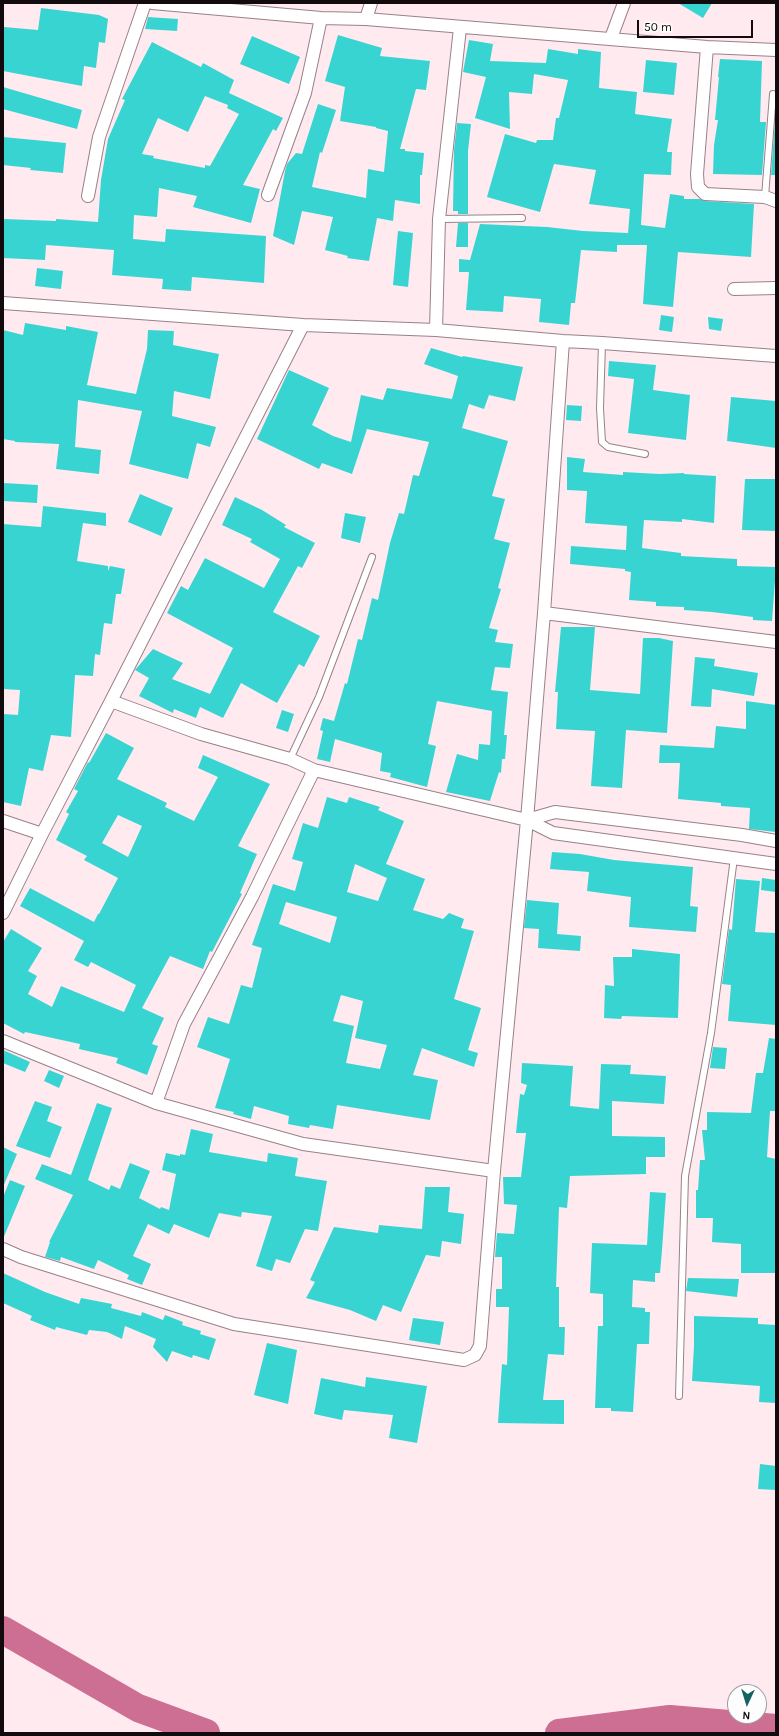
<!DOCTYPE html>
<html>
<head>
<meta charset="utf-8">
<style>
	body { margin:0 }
	#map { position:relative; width:779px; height:1736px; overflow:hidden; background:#ffeaf0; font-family:Karla,sans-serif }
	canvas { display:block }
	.frame { position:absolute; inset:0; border:4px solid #120a0d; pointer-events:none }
	.north { position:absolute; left:727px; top:1684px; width:40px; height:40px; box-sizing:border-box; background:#fdfdfd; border:1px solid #9f9c9d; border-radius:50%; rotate:184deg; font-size:11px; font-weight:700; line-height:16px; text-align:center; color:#120a0d }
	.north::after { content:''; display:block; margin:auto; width:14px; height:18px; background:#136361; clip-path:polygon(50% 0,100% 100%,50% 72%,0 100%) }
	.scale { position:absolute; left:637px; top:20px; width:116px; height:18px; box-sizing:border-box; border:2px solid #120a0d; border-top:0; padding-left:5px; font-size:12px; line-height:14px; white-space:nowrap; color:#120a0d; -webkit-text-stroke:3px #fdfdfd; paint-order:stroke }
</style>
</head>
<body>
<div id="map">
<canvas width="779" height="1736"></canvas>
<div class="frame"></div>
<div class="north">N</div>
<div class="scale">50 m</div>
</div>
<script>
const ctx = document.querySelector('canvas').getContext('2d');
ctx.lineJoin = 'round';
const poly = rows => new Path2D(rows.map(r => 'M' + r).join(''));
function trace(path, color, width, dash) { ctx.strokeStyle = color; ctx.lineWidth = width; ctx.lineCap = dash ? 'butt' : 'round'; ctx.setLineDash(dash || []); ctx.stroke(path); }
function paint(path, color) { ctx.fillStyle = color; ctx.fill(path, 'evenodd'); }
const river = poly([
	[3,1630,138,1708,206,1733],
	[559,1733,670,1719,776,1728]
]);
const building = poly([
	[678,3,712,3,703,18],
	[41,8,99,15,108,19,105,43,99,42,96,68,84,66,82,86,3,71,4,27,38,30],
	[148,17,178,19,177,31,145,29],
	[338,35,382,48,380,56,430,61,426,90,416,89,400,149,405,149,405,151,424,153,422,175,420,175,420,204,395,200,393,221,377,218,369,261,347,258,348,256,325,250,333,217,302,211,294,245,273,236,285,171,287,164,296,153,302,154,318,104,336,110,322,153,320,152,312,187,366,198,368,169,384,172,388,131,376,128,376,127,340,121,345,87,325,81],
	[252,36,300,57,289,84,240,64],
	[469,40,493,44,490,61,546,63,548,49,578,54,578,49,601,52,599,88,637,92,635,114,672,119,667,152,672,152,671,175,644,174,641,225,665,228,670,194,684,196,684,199,700,199,705,201,754,204,751,257,678,252,673,307,643,304,647,245,617,245,617,252,581,250,575,303,571,303,569,325,539,322,541,299,504,296,503,312,466,310,469,272,459,272,459,259,470,260,480,224,547,227,583,231,628,233,630,209,589,204,596,170,554,164,540,212,487,197,505,134,536,143,537,140,553,140,556,118,559,118,568,80,534,74,532,94,509,92,510,129,475,118,486,77,463,72],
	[152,42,201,67,203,63,234,80,229,93,283,118,276,131,273,129,243,185,260,189,251,223,193,207,197,196,159,188,157,217,134,215,133,239,165,242,166,229,266,236,264,283,192,277,191,291,162,289,163,279,112,275,114,250,46,245,45,260,3,258,4,219,56,221,56,219,98,222,101,180,108,139,125,100,122,99],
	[205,96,228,105,227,108,239,114,210,166,205,165,205,168,153,158,154,156,142,154,158,118,188,132],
	[720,59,762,61,760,122,766,122,762,175,713,174,714,145,718,120,715,120,719,77,718,77],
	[646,60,677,63,674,95,643,92],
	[3,87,82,110,77,129,3,109],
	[775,122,776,175,771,175],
	[457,123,471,124,468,151,468,214,458,214,458,211,460,211,453,211,454,150],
	[3,137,66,143,63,173,30,170,31,168,3,165],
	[458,223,468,223,468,247,456,247],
	[398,231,413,233,408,287,393,285],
	[37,268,63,271,61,289,35,286],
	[661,315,674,317,672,332,659,330],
	[708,317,723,319,721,331,709,329],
	[25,323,66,330,66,326,98,332,87,385,136,394,147,349,148,330,174,331,173,345,219,354,210,399,174,391,172,416,216,427,210,447,197,443,188,479,129,464,142,411,78,400,75,447,101,450,99,474,56,469,59,444,15,442,15,441,3,439,3,330,23,335],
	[431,348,462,357,463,356,523,367,515,401,489,395,484,409,469,404,462,428,508,441,492,496,505,499,494,539,510,543,498,588,501,589,489,628,498,630,495,642,513,644,510,668,495,667,491,690,508,692,504,735,507,735,505,759,502,759,501,773,499,772,490,801,446,792,457,754,478,760,479,744,490,745,492,711,437,701,428,744,436,746,427,787,390,777,391,773,380,771,382,753,335,739,330,762,317,759,323,731,320,730,323,718,334,721,345,683,347,684,358,639,362,640,372,598,378,600,390,543,399,513,404,514,413,475,419,476,429,442,367,429,352,474,322,463,319,469,257,439,289,370,329,388,312,425,333,436,351,442,361,395,383,400,387,388,452,399,458,376,424,364],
	[609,361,656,365,653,390,690,395,686,440,628,433,634,379,608,376],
	[731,397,776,401,776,448,727,441],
	[567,405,582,406,581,421,566,420],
	[567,457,585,459,583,472,623,475,623,472,659,474,684,473,684,474,716,476,714,523,682,519,682,522,644,520,642,548,681,553,681,556,737,559,737,566,776,567,772,621,753,620,753,617,712,612,684,610,684,607,656,606,656,602,629,600,631,572,625,571,625,569,570,564,571,546,626,550,627,526,585,523,587,491,567,490],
	[745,479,776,479,776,531,742,530],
	[3,483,38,485,37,503,3,501],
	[140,494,173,508,161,536,128,522],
	[235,497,262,510,286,525,284,527,315,543,302,568,298,566,273,612,320,636,304,667,299,664,277,703,241,683,223,718,200,707,196,718,174,709,173,713,139,696,149,678,135,670,153,649,183,663,172,679,210,694,233,648,167,613,181,586,188,590,205,558,264,588,280,559,250,542,252,539,222,525],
	[43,506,106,513,106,526,83,523,77,561,108,566,108,571,110,566,125,569,121,594,116,594,112,624,104,623,100,655,95,654,93,676,75,675,71,737,51,735,43,771,29,768,21,806,3,802,4,714,18,715,20,690,3,689,3,524,41,527],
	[345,513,366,517,360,543,341,538],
	[561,627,595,627,590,690,640,694,643,638,659,638,673,641,667,733,626,730,622,788,591,786,595,731,556,729,558,692,555,692],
	[695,657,715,659,714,666,758,673,754,696,712,689,711,707,691,706],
	[746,701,776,705,776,832,749,829,750,808,721,806,721,803,678,799,680,763,659,763,660,745,714,748,716,726,746,729],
	[282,710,294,714,288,732,276,728],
	[106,733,134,748,117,779,167,803,165,807,194,821,218,777,198,768,203,755,270,784,238,846,257,854,240,893,242,894,212,952,210,951,203,969,170,956,142,1008,164,1018,152,1044,158,1046,147,1075,116,1063,118,1058,79,1049,80,1044,25,1032,24,1034,3,1023,3,942,11,929,42,948,28,971,37,976,28,994,52,1007,61,986,124,1012,136,985,91,962,88,967,74,960,84,941,20,906,30,888,94,922,98,914,99,914,118,878,84,860,87,856,56,840,69,814,66,812,78,791,74,789,88,762,89,763],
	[118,815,142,826,128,857,102,843],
	[327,797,347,803,349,797,380,807,378,810,404,821,386,864,425,879,413,910,443,919,449,913,464,919,461,928,474,931,454,999,481,1008,468,1050,478,1053,474,1067,422,1048,413,1075,438,1080,430,1120,337,1105,333,1129,310,1125,309,1128,288,1124,289,1116,254,1106,251,1119,233,1114,234,1112,215,1108,230,1059,197,1047,208,1017,229,1024,241,985,252,988,262,948,252,945,273,884,295,891,303,862,292,859,303,823,318,828],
	[355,864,387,878,378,901,347,892],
	[286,902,337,917,330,943,279,924],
	[341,995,363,1001,355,1038,387,1045,380,1069,346,1063,354,1026,333,1021],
	[552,852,580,854,614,860,693,867,690,906,698,907,696,932,629,927,631,897,587,891,589,872,550,869],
	[762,878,776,880,776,892,761,890],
	[736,879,760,881,755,932,776,933,776,1025,728,1021,731,985,722,984,729,929,732,930],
	[527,900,559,903,557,934,581,936,580,951,538,948,539,929,524,928],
	[632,949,680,954,678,1018,622,1016,621,1019,604,1018,605,985,614,986,613,957,632,957],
	[769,1038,776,1039,776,1111,770,1111,767,1157,776,1159,776,1273,741,1273,741,1244,712,1242,713,1218,696,1218,696,1190,698,1190,700,1160,705,1160,702,1130,707,1130,707,1112,751,1113,756,1073,763,1073],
	[713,1047,727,1048,725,1069,710,1068],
	[3,1050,30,1062,25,1072,3,1063],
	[522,1063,573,1066,570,1106,599,1109,601,1064,631,1065,630,1074,666,1076,664,1104,612,1101,612,1136,665,1137,665,1157,646,1157,646,1174,570,1176,567,1208,559,1207,556,1287,559,1287,559,1327,565,1327,564,1355,548,1354,543,1400,564,1400,564,1424,498,1423,502,1364,507,1365,509,1307,496,1307,496,1289,502,1289,502,1257,495,1257,497,1233,514,1234,517,1205,504,1204,503,1177,521,1177,526,1133,516,1133,520,1094,524,1095,527,1085,521,1083],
	[49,1070,64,1076,59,1088,44,1081],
	[35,1101,52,1107,47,1121,62,1127,50,1158,16,1146],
	[97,1103,112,1108,88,1180,109,1190,111,1185,120,1189,130,1163,150,1171,139,1198,160,1209,161,1207,169,1210,176,1174,162,1170,166,1153,180,1156,180,1154,185,1155,191,1129,213,1134,209,1152,267,1162,268,1153,298,1158,295,1176,327,1181,318,1231,305,1229,290,1263,276,1259,272,1271,256,1266,272,1216,242,1212,241,1217,219,1213,209,1238,174,1224,169,1234,148,1224,133,1256,151,1264,142,1285,127,1279,129,1275,98,1260,94,1269,61,1257,60,1261,45,1257,50,1242,49,1242,73,1195,35,1179,42,1164,71,1175],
	[3,1147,17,1154,3,1187],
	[10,1180,25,1186,3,1239,3,1197],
	[425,1187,450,1187,448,1212,464,1214,461,1244,442,1241,440,1257,426,1255,401,1312,383,1305,376,1321,350,1310,306,1298,315,1282,310,1280,334,1227,378,1233,379,1225,422,1229],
	[650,1192,666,1193,662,1250,660,1273,655,1273,655,1282,633,1280,632,1307,645,1308,645,1312,650,1312,649,1344,637,1344,633,1412,611,1411,611,1408,595,1408,598,1326,603,1326,603,1294,590,1293,592,1243,647,1245],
	[3,1273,45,1292,79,1304,81,1298,112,1304,111,1308,141,1316,142,1312,163,1320,165,1315,183,1322,182,1325,201,1331,200,1334,216,1339,209,1360,193,1355,192,1358,172,1351,167,1362,153,1347,156,1339,125,1326,122,1339,107,1332,89,1330,87,1335,56,1327,55,1330,30,1320,32,1316,3,1303],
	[688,1278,739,1279,737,1297,686,1291],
	[694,1316,758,1318,758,1324,776,1325,776,1403,759,1402,760,1386,692,1381,694,1346],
	[413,1318,444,1322,440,1345,409,1340],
	[267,1343,297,1350,288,1404,254,1395],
	[366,1377,427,1386,417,1443,389,1438,393,1415,344,1410,342,1420,314,1414,321,1378,365,1387],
	[760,1464,776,1466,776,1490,758,1489]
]);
const service = poly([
	[765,197,773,94],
	[439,219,522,218],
	[602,343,600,408,602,442,608,447,645,454],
	[290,759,319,697,372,557],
	[679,1396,685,1176,711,1033,734,858]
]);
const minor = poly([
	[152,3,321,18,366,19,707,47,776,50],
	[366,19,371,3],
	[611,38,624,3],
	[707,47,697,174,698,187,705,194,765,197,776,201],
	[268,195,305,93,321,18],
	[88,196,99,137,145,3],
	[734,289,776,288],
	[3,303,303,325,436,330,563,341,602,343,776,356],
	[436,330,439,219,460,28],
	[544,613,776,642],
	[111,701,201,734,290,759,314,770,527,820,553,833,776,864],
	[527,820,555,812,742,835,776,841],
	[3,821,42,834],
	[3,913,42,834,111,701,303,325],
	[3,1041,156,1103,303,1144,494,1171],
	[156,1103,184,1024,252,897,314,770],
	[3,1249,21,1257,234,1324,464,1360,475,1355,480,1346,494,1171,527,820,544,613,563,341]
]);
trace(river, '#cd6f92', 28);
paint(building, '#38d4d1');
trace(service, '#998189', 8);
trace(minor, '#998189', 14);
trace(service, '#fff', 6);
trace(minor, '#fff', 12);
</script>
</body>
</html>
